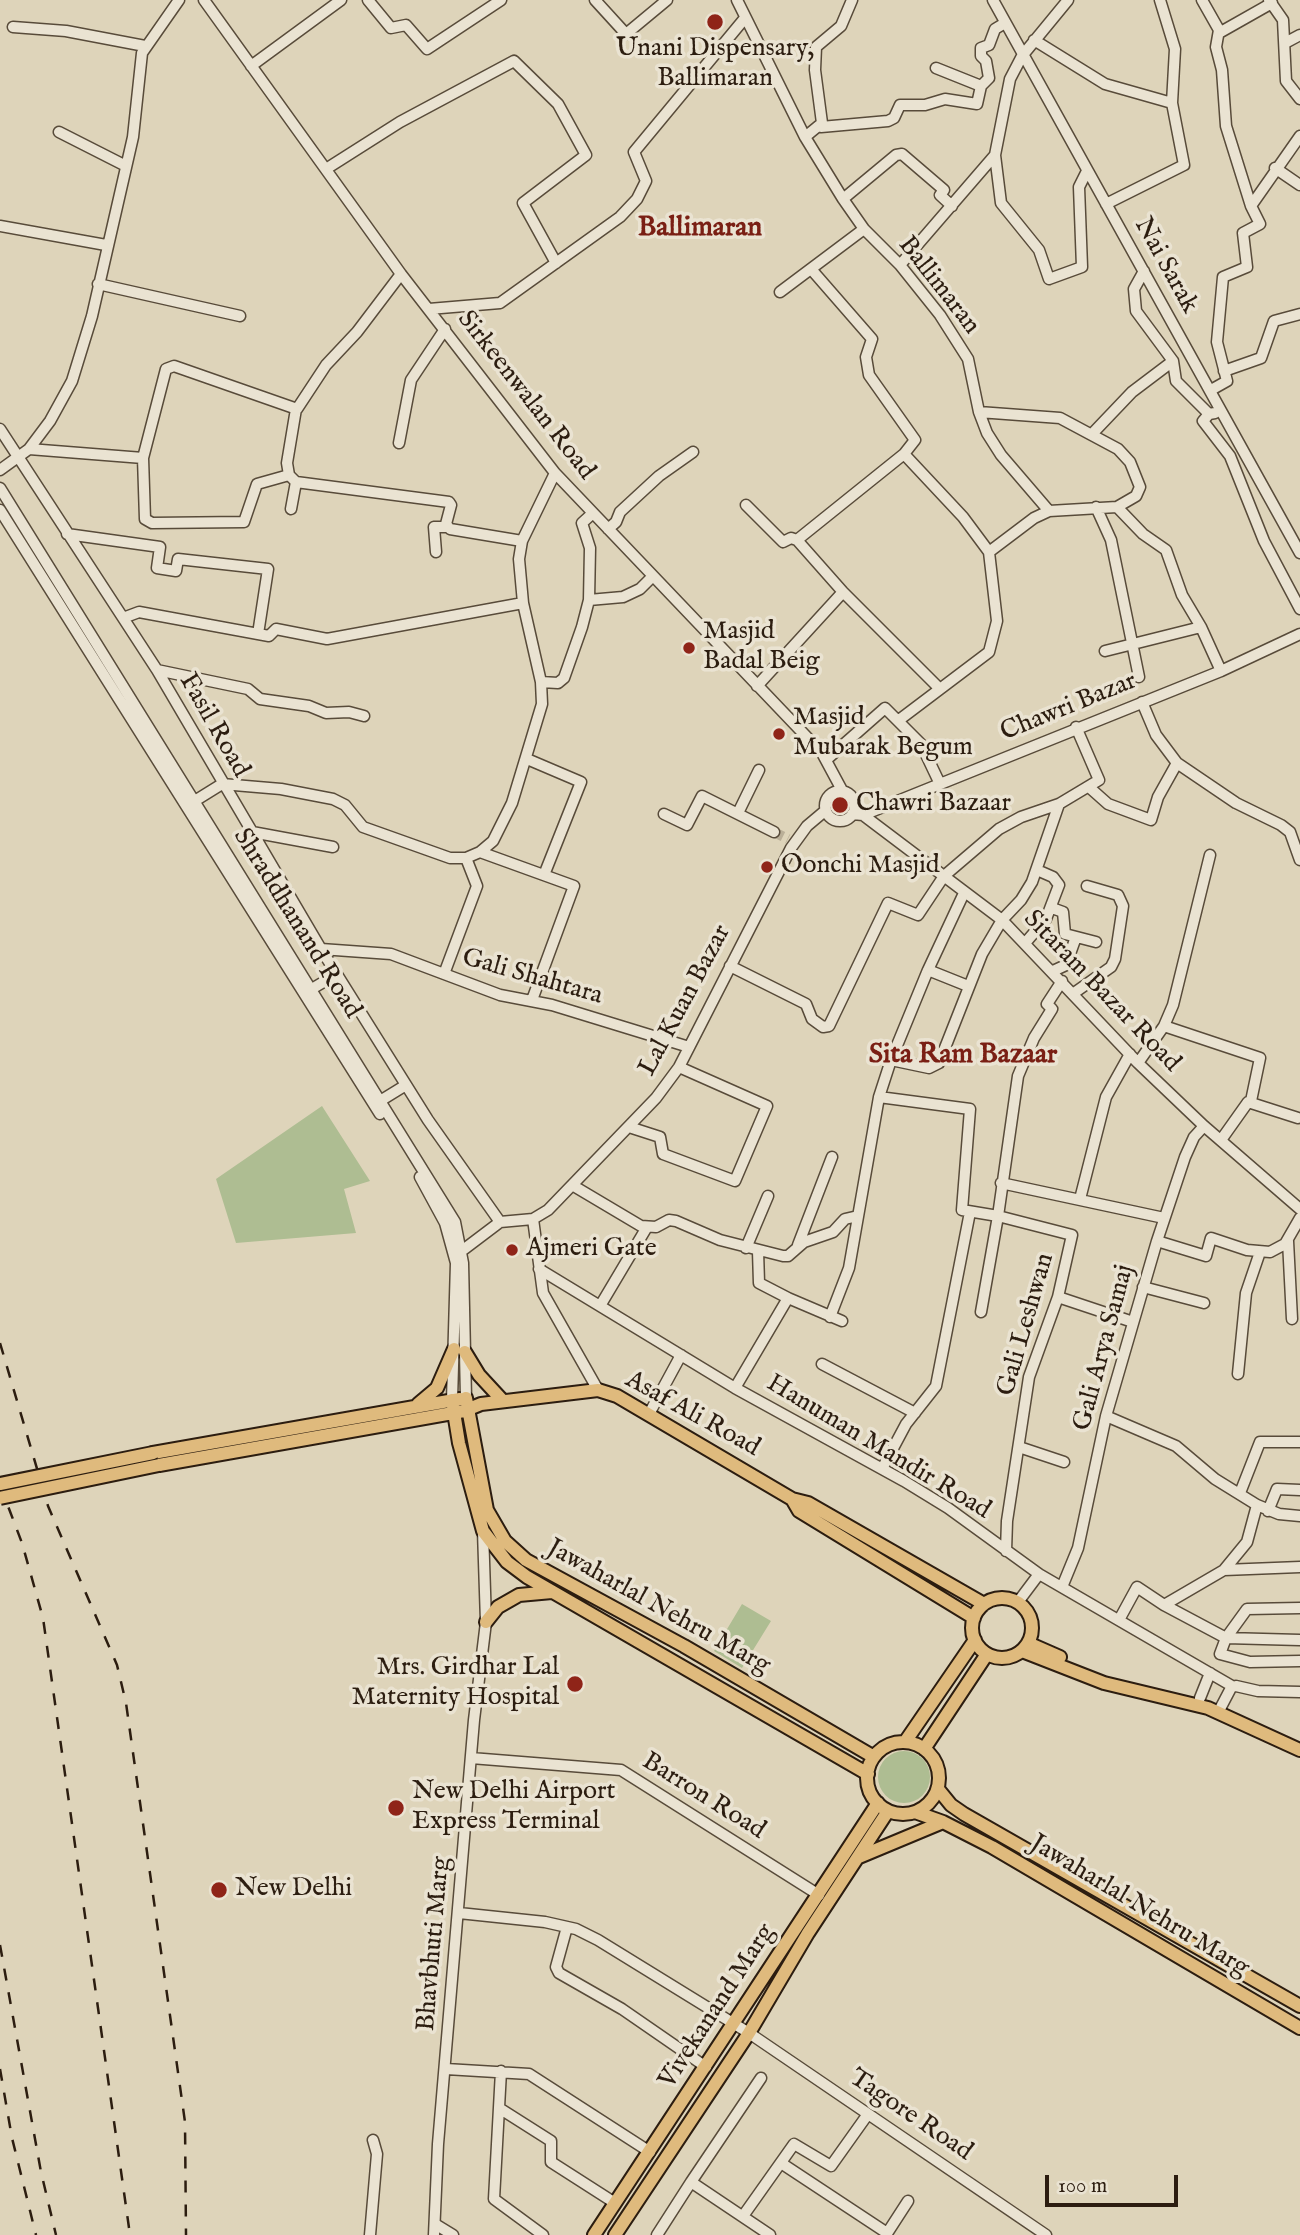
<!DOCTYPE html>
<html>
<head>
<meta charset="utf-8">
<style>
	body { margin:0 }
	#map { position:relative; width:1300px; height:2235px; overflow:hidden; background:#ded4ba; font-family:"IM FELL English",serif }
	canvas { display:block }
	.scale { position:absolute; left:1045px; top:2175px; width:133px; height:32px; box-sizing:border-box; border:4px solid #2c1d10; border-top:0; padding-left:9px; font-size:21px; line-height:24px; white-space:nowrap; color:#2c1d10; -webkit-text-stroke:5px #eae3d2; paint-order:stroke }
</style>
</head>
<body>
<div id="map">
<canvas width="1300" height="2235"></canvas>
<div class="scale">100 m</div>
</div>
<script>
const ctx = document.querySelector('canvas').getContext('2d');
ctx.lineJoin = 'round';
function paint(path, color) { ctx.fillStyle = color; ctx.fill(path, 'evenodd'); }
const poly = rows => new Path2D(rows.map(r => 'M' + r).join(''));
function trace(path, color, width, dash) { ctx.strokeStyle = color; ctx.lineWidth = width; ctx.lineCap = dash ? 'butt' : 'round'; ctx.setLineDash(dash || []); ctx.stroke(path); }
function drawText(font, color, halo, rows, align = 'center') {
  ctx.font = font + ' "IM FELL English",serif'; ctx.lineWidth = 7; ctx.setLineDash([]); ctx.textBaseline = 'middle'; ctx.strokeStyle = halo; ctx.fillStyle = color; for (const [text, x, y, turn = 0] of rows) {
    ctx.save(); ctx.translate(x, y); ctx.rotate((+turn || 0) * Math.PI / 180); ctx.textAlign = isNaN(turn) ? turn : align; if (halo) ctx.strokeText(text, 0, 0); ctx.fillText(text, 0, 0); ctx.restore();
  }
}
const green = poly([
	[322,1106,370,1181,344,1189,356,1233,236,1243,216,1179],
	[742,1604,771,1621,742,1668,714,1651],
	'878 1777a26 26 0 1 1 52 0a26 26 0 1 1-52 0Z'
]);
const minorTunnel = poly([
	[774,832,788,839]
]);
const minor = poly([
	[204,0,401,274,555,473,822,753,843,792],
	[368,0,391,28,406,25,427,49,501,0],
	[595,0,626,34,667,0],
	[737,0,805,137,843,199,864,229,900,265,940,315,968,359,979,412,987,433,1001,455,1049,511,1117,507,1143,534,1166,550,1182,595,1201,627,1221,671],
	[993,0,1300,553],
	[1202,0,1219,30,1216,47,1222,70,1226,126,1251,206],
	[1269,0,1283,20,1286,81,1300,99],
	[13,27,66,31,145,46],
	[1219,33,1272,3],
	[1034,40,1105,84,1172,103],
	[1285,43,1300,35],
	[251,66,341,0],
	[936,68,981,86],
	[821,127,888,121,894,118,900,105,925,105,945,99,977,104,981,86,989,78,986,61,981,56,981,48,989,45,995,29,1005,23],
	[59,132,126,166],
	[805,137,822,123,815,70,816,47,841,26,852,0],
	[995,155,1001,203,1039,250,1049,279,1082,267,1079,187,1086,173],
	[1275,168,1300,185],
	[326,169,400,122,514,61,558,104,586,155,523,203,556,263],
	[843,199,896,155,902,154,944,190,940,195,952,206],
	[1106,204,1184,165,1172,103,1175,49,1160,0],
	[0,226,106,245],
	[900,265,995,155,1010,79,1022,56,1068,0],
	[811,269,872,339,866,357,869,375,915,440,904,454,797,540,843,592,940,689],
	[1144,271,1134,289,1136,311,1173,361,1176,381,1209,414,1215,413],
	[98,284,240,316],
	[780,292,864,229],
	[429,309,500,303,620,217,637,199,646,181,634,152,745,18],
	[1224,371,1261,358,1274,321,1300,314],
	[1211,390,1227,381,1217,342,1223,277,1247,267,1243,233,1260,224,1251,206,1300,136],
	[296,409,287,463,289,475,296,482,449,502,451,505,446,524,450,529,522,541],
	[979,412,1060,418,1118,449,1130,462,1140,487,1136,496,1117,507],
	[1209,414,1203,421,1230,456,1264,541,1300,609],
	[0,429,157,670,321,949,428,1120,500,1222],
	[1092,434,1132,392,1173,361],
	[399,443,411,380,445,329],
	[29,449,143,458],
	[0,470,29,449,50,421,72,381,92,316,133,137,142,53,179,0],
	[289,475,257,484,244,522,152,523,145,519,143,458,166,369,174,366,297,409,326,365,357,332,401,274],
	[0,488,455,1222,463,1263,466,1398],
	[746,505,783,542,791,538,797,540],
	[1096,507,1111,540,1139,677],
	[291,509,296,482],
	[0,510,380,1114],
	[608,529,616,522,620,512,659,476,693,452],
	[67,534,160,547,157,568,176,571,178,559,268,569,258,634],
	[436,552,434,527,446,527],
	[989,552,1034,518,1049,511],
	[589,600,623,597,640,589,653,576],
	[123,618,139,612,269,636,276,629,327,639,523,603],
	[1105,651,1201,627],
	[157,670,248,689,260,699,309,706,326,713,349,712,364,716],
	[541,682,558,683,564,678,582,627,589,600,590,548,582,523,593,513],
	[757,686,843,592],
	[1142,702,1156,735,1177,763,1236,803,1281,825,1290,832,1300,860],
	[899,720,989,652,997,621,989,552,963,517,904,454],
	[527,759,581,782,544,875],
	[826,760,885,708,921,744,940,784],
	[1090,788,1108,804,1151,820,1158,797,1177,763],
	'825 806a15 15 0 1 1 30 0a15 15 0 1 1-30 0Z',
	[193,802,222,784,281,789,333,799,345,805,363,827,450,858,466,858,480,852,493,841,512,803,542,704,541,682,523,603,519,559,522,541,555,473],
	[738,813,759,770],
	[664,814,687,825,702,796,774,832],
	[852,814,863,815,1221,671,1300,634],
	[863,815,1002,920,1138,1063,1204,1126,1300,1209],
	[252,832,333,847],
	[480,852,574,886,532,1000],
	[1052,908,1063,912,1065,934,1096,942],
	[1026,942,1046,919,1059,885,1053,877,1037,870],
	[321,949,391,954,500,995,552,1005,689,1047],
	[730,966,806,1004,812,1019,823,1027,829,1026,888,903,918,915,944,876,999,829,1021,817,1059,804,1099,780,1076,727],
	[928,970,968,986],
	[1053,971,1066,965,1076,937],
	[444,974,477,886,466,858],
	[310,990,337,974],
	[1074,993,1111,967,1115,959,1123,906,1118,895,1087,886],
	[1164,1026,1260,1058,1251,1101],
	[891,1060,929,1068,939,1063,982,954,1002,920,1021,900,1032,882,1059,804],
	[1138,1063,1164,1026,1173,1005,1210,855],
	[879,1097,970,1109,962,1210,998,1216,1018,1076,1034,1038,1052,1009,1047,1004,1062,981],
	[380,1101,406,1085],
	[629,1127,660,1137,663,1154,735,1181,767,1106,679,1067],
	[1221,1140,1248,1102,1298,1118],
	[420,1177,445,1223,456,1263,452,1400],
	[1001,1183,1164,1218],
	[572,1185,641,1226,656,1227,669,1220,676,1221,720,1240,783,1256,788,1256,804,1242,833,1232,845,1219,858,1216],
	[1080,1199,1106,1097,1130,1054],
	[533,1219,543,1293,598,1390],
	[1157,1241,1206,1256,1211,1238,1247,1250,1270,1252,1285,1244,1300,1218],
	[1288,1241,1292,1319],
	[798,1245,832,1157],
	[746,1248,768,1196],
	[758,1251,759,1283,788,1298],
	[459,1253,500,1222,533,1219,548,1210,656,1098,679,1067,791,848,807,826,826,810],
	[539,1269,735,1388,904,1481,948,1508,1039,1574,1232,1686,1221,1707],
	[1143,1287,1204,1303],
	[1058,1297,1133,1322],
	[600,1306,647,1227],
	[981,1312,998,1216,1072,1235,1058,1297,1029,1377,1007,1521,1006,1551],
	[830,1317,849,1268,879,1097,891,1060,928,970,964,893],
	[822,1364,915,1413],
	[1238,1374,1246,1293,1260,1252],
	[735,1388,788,1298,842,1321],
	[649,1414,681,1355],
	[1106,1416,1176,1446,1215,1479,1257,1505,1279,1514,1300,1516],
	[1019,1447,1064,1462],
	[882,1469,906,1424,936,1386,970,1212],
	[1240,1493,1260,1442,1300,1442],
	[1268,1511,1277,1489,1300,1490],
	[1224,1570,1300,1567],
	[1062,1587,1078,1548,1106,1416,1157,1241,1185,1157,1194,1137,1204,1126],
	[1018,1602,1039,1574],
	[1164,1605,1226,1638,1300,1640],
	[1300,1608,1247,1609,1226,1638,1220,1654,1250,1662,1300,1661],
	[1119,1620,1137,1587,1164,1605,1224,1570,1247,1542,1257,1505],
	[1236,1686,1258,1691,1300,1692],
	[1200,1698,1210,1673],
	[471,1758,621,1770,819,1895],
	[459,1913,545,1922,576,1929,598,1940,749,2033,1046,2235],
	[567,1927,556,1967,559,1973,622,2009,706,2067],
	[446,2069,529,2074,650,2152],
	[501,2071,494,2199,543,2235],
	[499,2108,551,2141,551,2162,615,2203],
	[781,2163,887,2233],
	[691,2182,761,2078],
	[743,2216,794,2144,831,2166,868,2114],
	[435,2224,453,2235],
	[370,2235,377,2154,373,2140],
	[434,2235,438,2144,474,1720,486,1622,483,1531],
	[657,2235,691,2182,770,2235],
	[886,2235,908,2201]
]);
const major = poly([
	[465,1352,479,1375,503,1401],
	[466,1398,487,1510,505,1541,526,1560,684,1646,874,1757],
	[452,1400,459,1443,483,1531,507,1562,527,1577,868,1774],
	[418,1404,437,1388,454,1349],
	[153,1453,460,1399],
	[159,1465,464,1411,481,1404,598,1390,617,1396,792,1499,808,1503,984,1604],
	[792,1499,799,1511,974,1618],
	'972 1628a30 30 0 1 1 60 0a30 30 0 1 1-60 0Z',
	[486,1622,498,1607,519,1595,552,1592],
	[1028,1643,1060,1657],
	[1022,1651,1104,1683,1208,1708,1300,1750],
	[905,1742,975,1640],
	'867 1778a36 36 0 1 1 72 0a36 36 0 1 1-72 0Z',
	[924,1749,987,1654],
	[938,1789,951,1805,964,1814,1300,2006],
	[915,1812,943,1822,992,1847,1300,2028],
	[859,1857,943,1822],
	[594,2235,878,1803],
	[615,2235,749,2033,808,1933,888,1811]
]);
const rail = poly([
	[0,1343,48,1506,117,1665,126,1703,185,2122,186,2235],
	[0,1485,22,1543,43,1618,130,2235],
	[0,1945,41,2172,56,2235],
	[0,2069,12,2138,36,2235]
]);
const majorBridge = poly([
	[0,1484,153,1453],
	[0,1498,159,1465]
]);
const markers = [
	[715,22,9,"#8f2418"],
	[689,648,7,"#8f2418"],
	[779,734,7,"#8f2418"],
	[840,805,9,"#8f2418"],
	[767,867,7,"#8f2418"],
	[512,1250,7,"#8f2418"],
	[575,1684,9,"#8f2418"],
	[396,1808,9,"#8f2418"],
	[219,1890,9,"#8f2418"]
];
const poiNames = [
	["Unani Dispensary,",715,50,"center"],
	["Ballimaran",715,80,"center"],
	["Masjid",703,633],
	["Badal Beig",703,663],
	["Masjid",793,719],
	["Mubarak Begum",793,749],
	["Chawri Bazaar",856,805],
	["Oonchi Masjid",781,867],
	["Ajmeri Gate",526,1250],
	["Mrs. Girdhar Lal",559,1669,"right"],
	["Maternity Hospital",559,1699,"right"],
	["New Delhi Airport",412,1793],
	["Express Terminal",412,1823],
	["New Delhi",235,1890]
];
const streetNames = [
	["Nai Sarak",1165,266,61],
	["Ballimaran",938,286,52],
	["Sirkeenwalan Road",525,396,52],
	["Chawri Bazar",1069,708,-22],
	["Fasil Road",213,726,60],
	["Shraddhanand Road",296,924,58],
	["Gali Shahtara",532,978,16],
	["Sitaram Bazar Road",1101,992,46],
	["Lal Kuan Bazar",686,1001,-62],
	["Gali Leshwan",1027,1325,-74],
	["Gali Arya Samaj",1105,1348,-75],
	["Asaf Ali Road",692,1415,29],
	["Hanuman Mandir Road",878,1448,31],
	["Jawaharlal Nehru Marg",658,1608,29],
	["Barron Road",703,1797,32],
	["Jawaharlal Nehru Marg",1139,1907,31],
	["Bhavbhuti Marg",435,1944,-85],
	["Vivekanand Marg",718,2007,-57],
	["Tagore Road",910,2116,34]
];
const neighbourhoodNames = [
	["Ballimaran",700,229],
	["Sita Ram Bazaar",963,1056]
];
paint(green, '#aebd92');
trace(minorTunnel, '#baaf98', 10, [10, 5]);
trace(minor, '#584b3a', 13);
trace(major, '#2c1d10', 16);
trace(minor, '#eae3d2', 10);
trace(major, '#dfba7d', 12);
trace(rail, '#2c1d10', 2.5, [12, 12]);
trace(majorBridge, '#2c1d10', 16, []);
trace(majorBridge, '#dfba7d', 12);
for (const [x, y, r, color] of markers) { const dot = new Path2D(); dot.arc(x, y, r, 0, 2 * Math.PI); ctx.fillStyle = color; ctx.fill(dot); trace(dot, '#eae3d2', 2.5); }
drawText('26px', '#2c1d10', '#eae3d2', poiNames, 'left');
drawText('26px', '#2c1d10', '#eae3d2', streetNames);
drawText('bold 28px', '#7a1f14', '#eae3d2', neighbourhoodNames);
</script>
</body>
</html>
